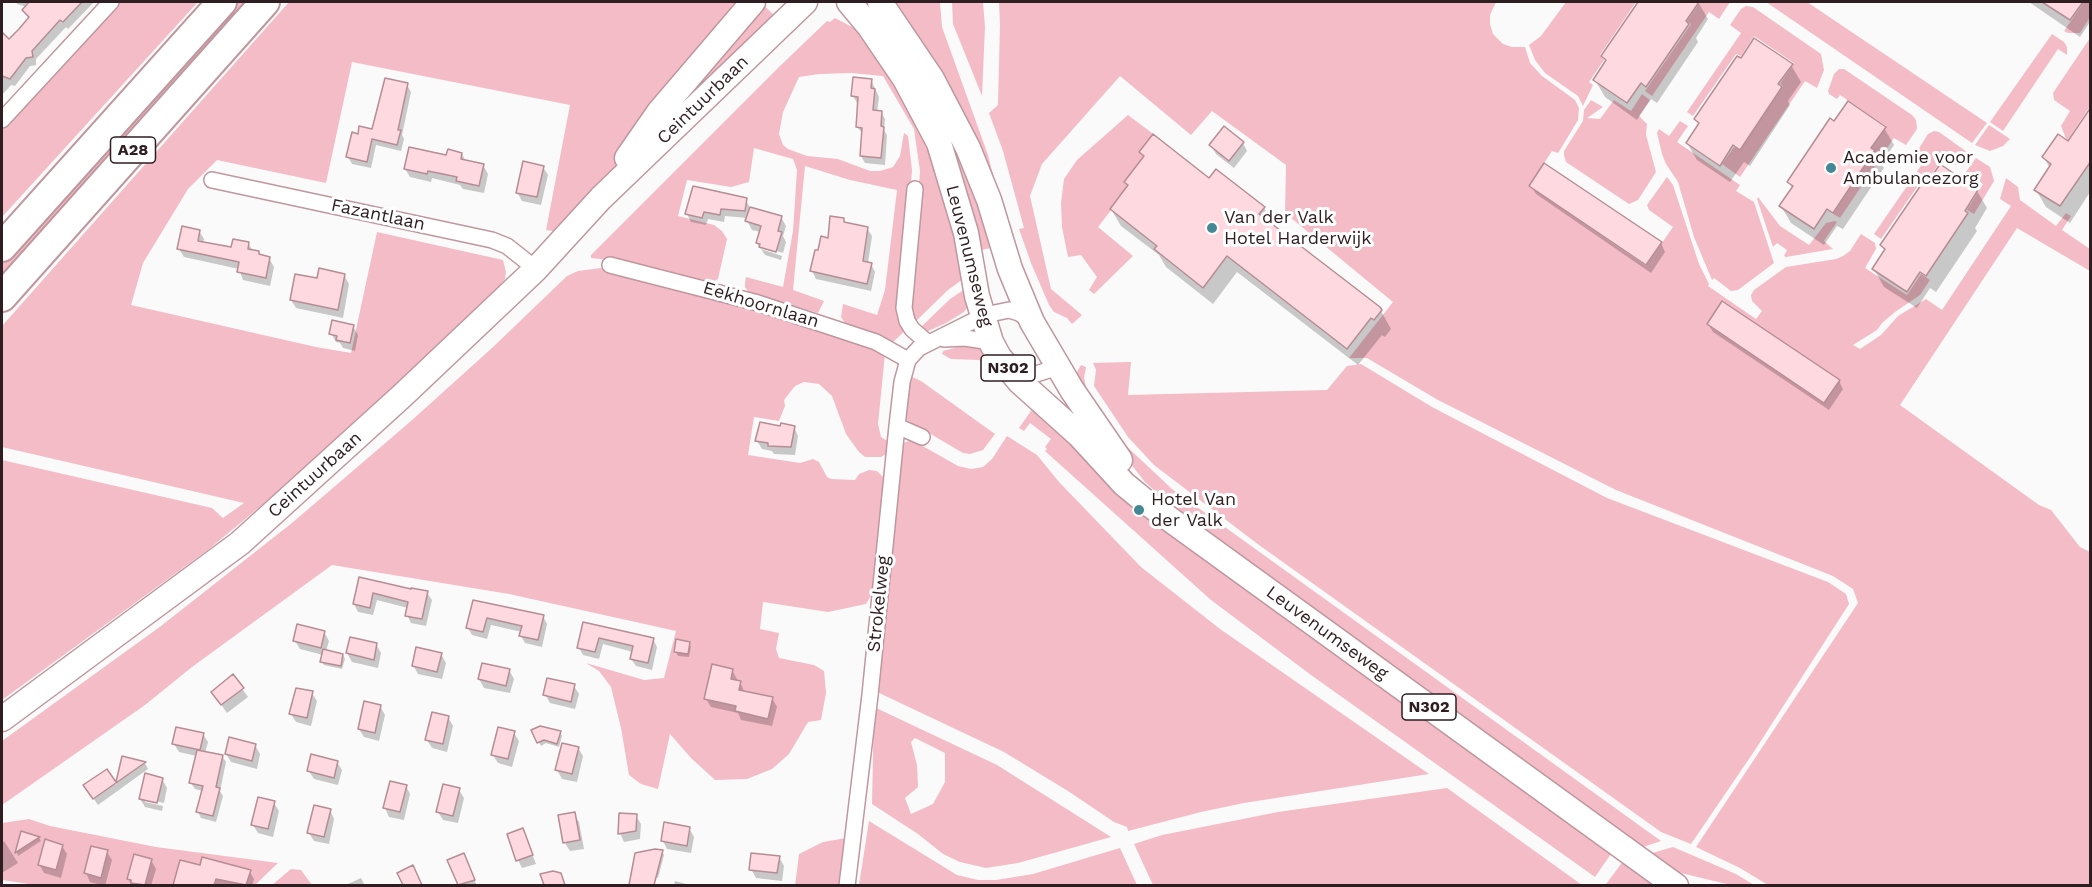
<!DOCTYPE html>
<html>
<head>
<meta charset="utf-8">
<style>
	body { margin:0 }
	#map { position:relative; width:2092px; height:887px; overflow:hidden; background:#fafafa; font-family:"Work Sans",sans-serif }
	canvas { display:block }
	.frame { position:absolute; inset:0; border:3px solid #2e1e21; pointer-events:none }
</style>
</head>
<body>
<div id="map">
<canvas width="2092" height="887"></canvas>
<div class="frame"></div>
</div>
<script>
const ctx = document.querySelector('canvas').getContext('2d');
ctx.lineJoin = 'round';
function paint(path, color) { ctx.fillStyle = color; ctx.fill(path, 'evenodd'); }
const poly = rows => new Path2D(rows.map(r => 'M' + r).join(''));
function trace(path, color, width, dash) { ctx.strokeStyle = color; ctx.lineWidth = width; ctx.lineCap = dash ? 'butt' : 'round'; ctx.setLineDash(dash || []); ctx.stroke(path); }
function drawText(font, color, halo, rows, align = 'center') {
  ctx.font = font + ' "Work Sans",sans-serif'; ctx.lineWidth = 6; ctx.setLineDash([]); ctx.textBaseline = 'middle'; ctx.strokeStyle = halo; ctx.fillStyle = color; for (const [text, x, y, turn = 0] of rows) {
    ctx.save(); ctx.translate(x, y); ctx.rotate((+turn || 0) * Math.PI / 180); ctx.textAlign = isNaN(turn) ? turn : align; if (halo) ctx.strokeText(text, 0, 0); ctx.fillText(text, 0, 0); ctx.restore();
  }
}
const green = poly([
	[118,2,198,2,2,217,2,127],
	[234,2,255,2,2,282,2,259],
	[289,2,746,2,605,179,553,231,546,230,570,105,352,62,326,183,217,160,188,189,143,263,131,305,316,347,351,353,377,232,503,260,506,272,505,279,499,287,327,450,262,505,209,549,2,700,2,460,212,508,223,518,244,503,2,447,2,326],
	[760,2,774,15,705,80,670,125,662,118],
	[896,2,940,2,942,27,988,155,999,198,967,128,932,56],
	[952,2,983,2,985,27,982,96,953,24],
	[999,2,1496,2,1490,15,1490,24,1493,34,1503,44,1512,47,1525,47,1530,63,1542,76,1575,100,1579,108,1578,120,1560,150,1558,153,1552,151,1529,186,1646,266,1673,227,1649,210,1647,205,1667,177,1673,185,1699,264,1709,284,1708,286,1756,319,1762,311,1752,301,1751,295,1754,290,1786,267,1836,259,1843,256,1850,251,1861,234,1875,243,1876,249,1865,268,1907,295,1921,274,1930,280,1920,295,1895,312,1882,323,1877,330,1853,345,1860,349,1881,335,1898,316,1926,299,1942,310,2011,206,2000,199,2006,178,2018,187,2020,200,2056,226,2066,213,2071,216,2062,230,2090,249,2090,271,2017,228,1900,405,2039,505,2051,510,2080,547,2090,552,2090,885,1768,885,1740,868,1696,847,1858,603,1853,589,1833,576,1616,490,1438,400,1367,358,1349,358,1393,302,1285,213,1286,165,1212,111,1191,135,1120,76,1042,164,1030,196,1051,289,1082,315,1072,324,1067,318,1054,312,1049,305,1031,263,1019,229,1024,228,1003,151,989,113,998,105,1000,24],
	[1566,2,1636,2,1600,55,1604,60,1589,82,1593,85,1583,106,1578,96,1545,73,1535,60,1529,45,1541,36],
	[1700,2,1730,2,1719,19,1709,12,1652,96,1645,91,1691,24,1687,21],
	[1766,2,1807,2,1987,123,1972,143],
	[2084,2,2090,2,2090,17,2080,33,2068,33,2064,31],
	[1746,6,1753,7,1821,54,1824,70,1817,88,1805,81,1740,177,1722,164,1734,147,1740,150,1783,86,1780,84,1794,63,1754,36,1741,56,1736,54,1693,116,1687,112,1741,33,1730,25,1741,9],
	[835,18,854,28,871,51,886,62,947,183,963,279,948,290,916,321,909,316,920,171,914,129,883,76,851,73,819,74,799,77,783,112,779,134,783,145,788,149,807,156,838,159,870,171,880,171,893,167,900,156,904,133,908,136,912,170,906,245,907,329,893,342,845,323,841,317,843,304,877,315,885,290,897,190,850,180,805,166,793,290,824,301,818,313,785,303,749,293,745,287,745,283,746,277,783,287,793,231,797,170,793,159,754,148,749,182,731,187,687,180,678,216,714,225,722,231,727,239,718,279,712,282,625,262,591,258,591,255,780,66,827,21,830,22],
	[2052,34,2064,42,2067,47,2067,55,2058,49,2003,131,1990,122],
	[2090,38,2090,106,2067,141,2061,126,2070,111,2054,100,2053,93],
	[1839,69,1844,69,1912,115,1916,120,1917,129,1906,145,1894,138,1840,218,1833,214,1875,150,1872,147,1886,126,1840,95,1837,99,1829,94,1828,91,1834,74],
	[1642,94,1650,100,1639,116,1647,124,1646,135,1656,172,1638,200,1629,204,1566,162,1564,155,1564,151,1583,121,1584,110,1591,100,1603,107,1587,118,1600,119,1614,100,1631,111],
	[1128,115,1160,139,1125,182,1129,187,1098,227,1133,256,1094,294,1089,290,1097,277,1081,255,1068,257,1062,227,1061,203,1064,179,1077,160],
	[1680,121,1688,126,1677,142,1740,185,1736,191,1754,202,1774,263,1738,290,1731,291,1714,278,1712,280,1694,237,1678,182,1666,164,1662,154,1657,133,1659,129,1669,136],
	[1989,125,2010,139,2003,146,1990,151,1975,145],
	[1934,131,1939,132,1967,152,1959,164,1955,165,1943,158,1926,182,1922,180,1881,239,1874,234,1925,160,1916,153,1928,134],
	[948,141,970,180,995,247,977,251,973,213],
	[1976,158,1990,167,1994,181,1974,214,1967,210,1983,184,1966,172],
	[1758,197,1780,226,1809,245,1826,223,1835,221,1837,222,1824,241,1833,249,1786,257,1784,256,1787,250,1777,243,1773,247,1757,199],
	[601,268,762,310,860,343,885,354,878,424,881,437,889,442,888,453,881,457,865,457,859,452,846,434,832,396,819,384,804,382,795,386,784,400,785,406,779,421,754,417,748,455,800,463,813,459,819,462,827,477,831,479,855,480,859,474,869,470,877,471,885,479,875,589,866,604,828,612,763,602,760,629,779,633,776,649,779,658,814,665,824,671,826,693,821,720,808,722,789,754,772,769,747,779,715,780,691,758,670,734,658,789,641,784,629,775,621,728,611,687,599,671,586,663,644,680,664,678,676,631,509,594,332,565,192,667,145,705,2,805,2,741,161,626,292,523,411,421,492,348,567,276,578,271],
	[968,287,970,304,964,312,946,323,926,332,920,328,950,299],
	[965,345,981,346,992,367,979,360,951,359,942,354,943,351],
	[1131,362,1128,395,1327,390,1347,366,1361,364,1432,407,1607,498,1828,582,1846,594,1849,604,1755,750,1691,844,1661,832,1259,545,1154,465,1128,437,1094,386,1096,370,1093,363],
	[1081,365,1086,367,1084,378,1088,395,1122,442,1172,489,1661,841,1640,848,1185,518,1145,482,1100,425,1076,374],
	[910,376,921,381,995,434,983,450,970,454,963,453,905,419],
	[1033,408,1613,851,1595,877,1311,675,1211,600,1045,451,1047,449,1045,447,1051,439,1030,423,1024,431,1019,428],
	[1007,436,1037,455,1059,482,1141,567,1220,629,1429,774,1244,803,1201,812,1128,831,1127,827,1114,822,1068,791,1004,752,875,691,903,443,912,440,958,466,971,469,983,467,992,459],
	[874,707,997,765,1111,837,1018,863,986,868,960,862,943,854,918,834,872,804],
	[915,738,945,753,945,782,933,804,911,814,905,798,918,787,917,765,911,742],
	[1447,788,1582,885,1153,885,1134,844,1162,835,1278,812],
	[29,819,50,826,156,847,278,863,255,885,35,885,2,880,2,823],
	[869,821,957,875,978,880,996,880,1033,874,1120,848,1137,885,859,885],
	[846,838,840,885,795,886,799,854,823,842],
	[1673,847,1736,874,1754,885,1731,885,1672,871,1649,854],
	[1624,860,1659,885,1606,884],
	[291,869,301,870,312,885,272,885]
]);
const shadow = poly([
	[16,2,94,2,68,29,66,27,36,59,36,65,30,66,15,86,11,85,2,95,2,42,6,38,9,41,29,19,23,10,27,7,17,4],
	[1639,2,1698,2,1708,19,1696,38,1698,42,1657,103,1651,99,1637,120,1605,97,1595,80,1606,62,1603,56],
	[2029,2,2090,2,2090,22,2080,37],
	[1791,65,1801,82,1788,101,1790,105,1750,166,1744,162,1730,182,1697,160,1687,143,1699,125,1696,119],
	[871,80,879,97,877,112,881,112,885,119,884,130,887,135,885,165,865,163,861,156,863,134,857,127,859,103,857,103,853,96],
	[407,85,411,92,402,135,404,139,401,151,376,145,371,168,352,164,348,157,373,131],
	[2090,110,2090,192,2070,223,2046,207,2036,190,2050,168,2044,158,2068,143],
	[1834,123,1884,128,1894,145,1881,164,1884,168,1843,229,1837,226,1824,245,1791,223,1781,206,1792,189,1789,182],
	[1243,143,1247,151,1234,168,1216,154,1211,145],
	[1141,152,1210,180,1264,208,1274,225,1273,227,1381,311,1391,329,1385,337,1382,335,1358,365,1237,272,1213,304,1166,267,1159,255,1121,226,1111,209,1128,187,1126,182,1144,158],
	[462,154,466,162,483,165,488,174,484,193,463,189,460,185,432,178,431,182,410,177,405,169],
	[543,167,548,175,541,205,522,201,517,192],
	[1531,186,1661,243,1665,252,1651,273,1536,194],
	[1977,191,1987,208,1975,228,1977,231,1936,292,1930,288,1917,308,1884,287,1874,269,1885,252,1882,245],
	[746,200,750,208,781,217,786,226,783,236,786,242,783,253,761,246,761,249,757,243,761,232,752,230,747,221,748,218,725,216,724,222,708,219,706,225,691,222,687,214],
	[843,219,845,223,867,228,872,236,868,263,871,264,875,272,871,291,816,279,812,271,819,252],
	[199,231,204,239,203,243,233,249,248,243,253,251,258,252,261,256,269,258,274,267,270,286,243,280,239,269,184,257,179,249],
	[761,249,782,256,781,260,765,255],
	[344,275,349,284,343,318,296,308,291,300,318,280],
	[1708,324,1839,381,1843,389,1829,410,1713,332],
	[353,326,358,335,355,351,343,348,340,343,336,342,331,333],
	[794,427,798,436,795,455,774,454,772,451,762,449,757,441,782,428],
	[360,578,427,593,432,600,426,626,411,623,407,615,408,608,377,600,373,615,358,612,354,604],
	[474,602,543,616,547,624,542,647,525,643,521,636,522,632,491,625,487,639,472,635,468,628],
	[584,624,653,639,657,647,652,670,636,666,631,659,633,652,603,644,599,659,583,655,579,648],
	[324,632,329,641,326,651,343,655,345,659,342,669,324,665,322,662,323,655,300,649,295,641],
	[689,643,691,647,689,657,678,656,676,652],
	[376,644,381,653,378,668,352,662,347,653],
	[441,654,446,663,442,679,418,674,413,665],
	[509,670,514,679,510,693,484,688,479,679],
	[732,670,737,679,736,681,740,682,745,693,772,698,777,707,772,726,741,720,738,713,711,707,706,699],
	[233,676,248,697,227,713,218,700],
	[574,686,579,694,575,709,550,703,545,694],
	[312,693,317,701,311,726,296,722,291,714],
	[380,706,385,715,379,741,364,737,359,729],
	[448,717,453,726,447,752,432,748,427,740],
	[533,731,560,732,562,736,559,747,546,743,541,746],
	[514,733,519,741,512,767,498,763,493,755],
	[203,734,208,742,205,753,222,756,226,762,220,791,223,796,216,822,201,818,198,812,203,791,195,789,191,783,197,756,179,752,174,744],
	[255,745,260,754,257,769,231,762,226,754],
	[578,748,583,756,577,782,562,779,557,770],
	[123,758,145,763,148,769,98,805,89,792,106,771,116,785],
	[337,762,342,770,338,785,314,779,309,771],
	[162,779,167,788,164,803,145,799,145,802,163,806,162,811,145,807,140,799],
	[406,786,410,794,404,820,389,817,385,808],
	[459,790,464,798,458,823,443,820,438,812],
	[274,803,279,811,273,837,258,833,253,825],
	[330,810,334,819,329,844,314,841,309,833],
	[574,814,579,822,584,849,570,851,565,843,560,817],
	[636,816,641,824,640,839,624,842,620,833],
	[689,828,694,837,691,853,667,849,663,841],
	[523,830,536,864,522,868,518,860],
	[22,833,39,838,41,841,18,856,17,853],
	[4,841,18,863,2,873,2,843],
	[62,846,67,854,61,878,44,873,39,864],
	[662,851,664,855,658,878,636,873],
	[107,852,112,860,105,886,90,882,86,873],
	[779,857,784,866,782,881,756,878,751,869],
	[151,860,156,869,151,886,132,886,128,879],
	[182,861,201,867,250,872,254,879,252,886,175,886],
	[467,862,477,886,455,886,459,884],
	[361,878,365,886,348,886,348,884],
	[675,881,694,886,674,886]
]);
const building = poly([
	[29,2,82,2,63,22,60,20,32,51,33,57,26,58,10,79,2,76,2,32,9,39,19,29,29,17,22,10,29,2],
	[1638,2,1699,2,1686,21,1689,24,1646,87,1641,83,1627,103,1593,80,1606,60,1601,56,1638,2],
	[2042,2,2083,2,2070,20,2042,2],
	[1754,38,1793,64,1778,84,1782,87,1740,150,1733,145,1720,166,1686,143,1699,123,1694,119,1737,56,1741,58,1754,38],
	[853,77,872,79,871,88,875,89,873,110,882,111,881,126,884,127,881,158,860,156,862,128,856,127,858,97,851,96,853,77],
	[385,78,408,83,398,130,401,130,397,145,372,139,367,162,346,157,352,132,358,134,359,126,372,129,385,78],
	[1848,101,1886,127,1871,148,1875,150,1833,213,1827,209,1814,229,1779,206,1793,186,1787,182,1830,118,1834,121,1848,101],
	[2091,107,2091,161,2060,206,2034,190,2051,164,2042,157,2058,134,2068,141,2091,107],
	[1224,126,1244,142,1229,161,1209,145,1224,126],
	[1153,134,1209,178,1216,169,1265,207,1259,214,1380,307,1382,310,1374,320,1371,318,1347,349,1227,256,1203,288,1154,249,1157,246,1110,209,1128,185,1124,182,1144,156,1139,152,1153,134],
	[409,147,446,155,448,149,462,153,461,159,484,164,479,186,456,181,457,177,443,174,428,171,427,174,404,169,409,147],
	[523,161,544,166,537,197,516,193,523,161],
	[1544,163,1662,242,1646,265,1529,186,1544,163],
	[1940,164,1978,190,1965,211,1968,213,1926,276,1920,272,1907,292,1872,269,1885,249,1880,245,1923,182,1927,184,1940,164],
	[693,186,747,198,745,211,721,209,720,215,704,212,702,218,685,214,693,186],
	[750,207,782,216,778,231,782,232,776,252,759,247,760,244,756,243,761,226,745,221,750,207],
	[830,216,844,218,844,222,868,227,863,261,872,263,867,284,810,271,815,250,818,250,821,236,828,238,830,216],
	[182,226,200,230,198,241,231,247,233,239,249,242,248,249,259,251,259,254,270,257,266,278,237,272,239,262,177,249,182,226],
	[319,268,345,274,338,310,290,300,295,274,317,278,319,268],
	[1722,301,1840,380,1824,403,1707,324,1722,301],
	[332,320,354,325,350,343,336,340,337,336,329,334,332,320],
	[760,422,780,426,781,423,795,426,791,447,768,446,768,443,755,441,760,422],
	[359,577,411,589,411,588,428,591,422,619,405,616,408,602,373,593,370,608,353,604,359,577],
	[473,600,544,615,538,640,519,636,522,626,487,618,483,632,466,628,473,600],
	[583,622,654,638,648,663,630,659,633,646,599,638,595,652,577,648,583,622],
	[297,624,325,631,321,648,293,641,297,624],
	[350,637,377,643,374,660,346,653,350,637],
	[676,639,690,642,688,654,674,652,676,639],
	[416,647,442,653,437,672,412,666,416,647],
	[323,649,343,654,341,666,320,662,323,649],
	[482,663,510,669,506,686,478,679,482,663],
	[712,664,733,669,731,679,741,681,739,690,773,697,768,719,735,711,736,706,704,699,712,664],
	[233,674,244,688,221,705,211,692,233,674],
	[547,678,575,684,571,702,543,695,547,678],
	[296,688,313,691,307,718,289,714,296,688],
	[364,701,381,705,375,733,358,729,364,701],
	[432,712,449,716,443,744,425,740,432,712],
	[540,726,561,731,557,744,544,740,537,743,531,730,540,726],
	[176,727,204,733,200,750,172,744,176,727],
	[498,727,515,731,508,759,491,755,498,727],
	[229,737,256,744,252,761,225,754,229,737],
	[562,743,579,747,572,774,555,770,562,743],
	[197,750,223,755,216,787,220,788,213,816,196,812,203,786,189,783,197,750],
	[311,754,338,761,334,778,307,771,311,754],
	[122,756,146,762,93,799,83,785,107,769,116,782,122,756],
	[145,773,163,778,157,803,139,799,145,773],
	[390,781,407,785,400,812,383,808,390,781],
	[443,784,460,788,453,816,436,812,443,784],
	[258,797,275,801,268,829,251,825,258,797],
	[314,805,331,809,324,837,307,833,314,805],
	[575,812,580,840,563,843,558,815,575,812],
	[619,813,637,814,636,831,618,834,619,813],
	[664,822,690,827,687,846,661,841,664,822],
	[523,828,533,855,516,861,507,834,523,828],
	[21,831,40,837,15,853,21,831],
	[45,839,63,845,56,870,38,865,45,839],
	[91,846,108,850,101,878,84,873,91,846],
	[655,849,663,850,654,885,629,885,635,853,655,849],
	[464,853,475,880,458,885,447,860,464,853],
	[751,853,780,856,777,873,749,870,751,853],
	[134,854,152,859,145,885,131,883,131,880,127,879,134,854],
	[202,857,251,870,246,885,216,879,214,885,173,885,180,860,200,865,202,857],
	[413,865,422,885,403,885,397,873,413,865],
	[553,871,561,873,565,885,544,885,540,874,553,871]
]);
const street = poly([
	[2,120,111,2],
	[212,180,492,240,507,246,536,269],
	[915,189,904,308,907,321,912,329,928,343],
	[610,265,758,303,876,342,908,360],
	[944,339,965,338,991,342],
	[1009,369,1036,374,1058,367],
	[897,426,922,437],
	[847,886,870,695,897,426,902,382,908,360,919,348,985,315,1009,310,1019,313,1031,321]
]);
const primary = poly([
	[849,2,869,26,905,79,939,143,966,233,977,296,991,342,999,357,1020,382,1079,435,1124,484,1146,502,1676,886],
	[880,2,932,79,968,148,989,200,1010,269,1032,322,1072,390,1120,460],
	[627,158,659,112,753,2],
	[2,719,240,543,403,395,536,269,601,198,805,2]
]);
const highway = poly([
	[2,247,222,2],
	[2,297,265,2]
]);
const markers = [
	[1831,168,6,"#438894"],
	[1212,228,6,"#438894"],
	[1139,510,6,"#438894"]
];
const shields = [
	[133,150,45],
	[1008,368,54],
	[1429,707,54]
];
const shieldNames = [
	["A28",133,150],
	["N302",1008,368],
	["N302",1429,707]
];
const streetNames = [
	["Ceintuurbaan",703,100,-44],
	["Fazantlaan",378,215,12],
	["Leuvenumseweg",969,256,76],
	["Eekhoornlaan",761,305,17],
	["Ceintuurbaan",315,475,-42],
	["Strokelweg",879,604,-84],
	["Leuvenumseweg",1327,633,36]
];
const poiNames = [
	["Academie voor",1843,158],
	["Ambulancezorg",1843,179],
	["Van der Valk",1224,218],
	["Hotel Harderwijk",1224,239],
	["Hotel Van",1151,500],
	["der Valk",1151,521]
];
paint(green, '#f4bcc7');
paint(shadow, '#0003');
paint(building, '#ffd9e0');
trace(building, '#b58d95', 1.5);
trace(street, '#bf979e', 18);
trace(primary, '#bf979e', 27);
trace(highway, '#bf979e', 32);
trace(street, '#fff', 15);
trace(primary, '#fff', 24);
trace(highway, '#fff', 28);
for (const [x, y, r, color] of markers) { const dot = new Path2D(); dot.arc(x, y, r, 0, 2 * Math.PI); ctx.fillStyle = color; ctx.fill(dot); trace(dot, '#fff', 2); }
for (const [x, y, w] of shields) { const box = new Path2D(); box.roundRect(x - w / 2, y - 13, w, 26, 4.5); ctx.fillStyle = '#fff'; ctx.fill(box); trace(box, '#2e1e21', 1.5); }
drawText('bold 16px', '#2e1e21', null, shieldNames);
drawText('18px', '#2e1e21', '#fff', streetNames);
drawText('18px', '#2e1e21', '#fff', poiNames, 'left');
</script>
</body>
</html>
